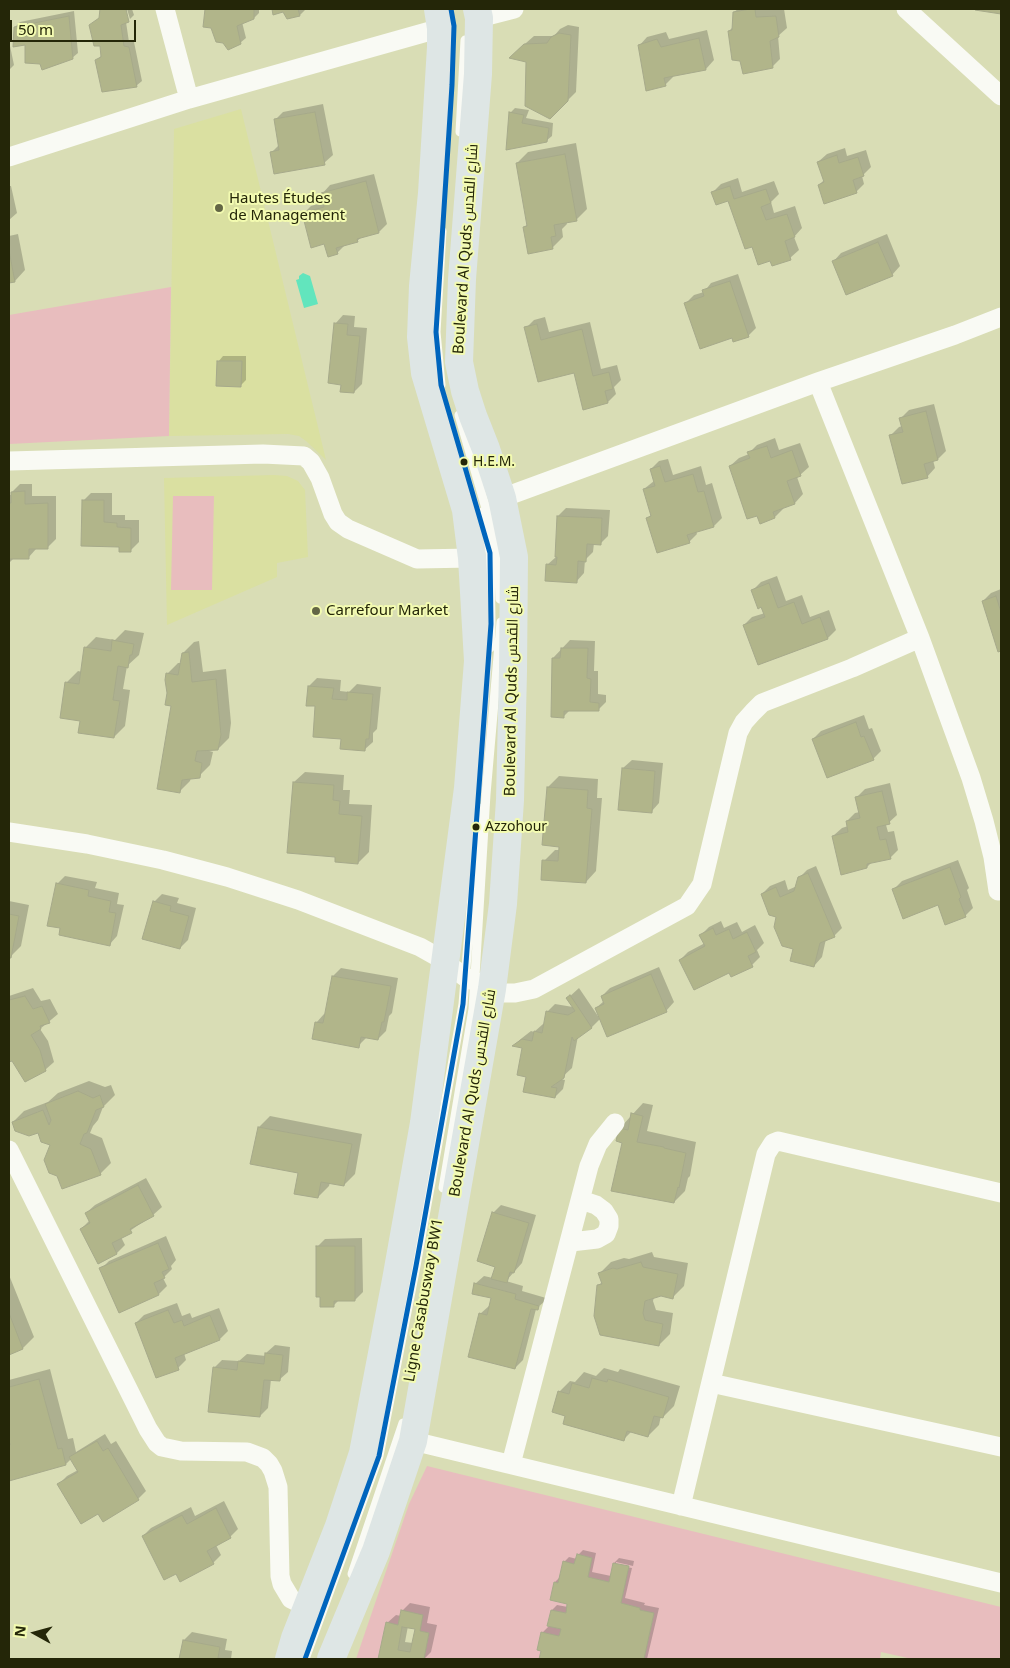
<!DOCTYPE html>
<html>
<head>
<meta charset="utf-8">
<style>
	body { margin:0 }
	#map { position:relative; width:1010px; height:1668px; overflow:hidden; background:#d9ddb5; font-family:"Noto Sans",sans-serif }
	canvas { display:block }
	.frame { position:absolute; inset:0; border:10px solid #242608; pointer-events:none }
	.north { position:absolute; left:10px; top:1608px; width:50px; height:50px; -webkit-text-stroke:4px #f3fbb1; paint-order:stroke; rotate:277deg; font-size:14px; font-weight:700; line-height:20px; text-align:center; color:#242608 }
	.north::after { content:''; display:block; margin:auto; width:18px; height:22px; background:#242608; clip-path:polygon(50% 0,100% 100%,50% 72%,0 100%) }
	.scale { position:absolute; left:10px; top:20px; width:126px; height:22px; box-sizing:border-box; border:2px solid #242608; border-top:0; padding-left:6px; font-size:15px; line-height:18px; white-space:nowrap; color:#242608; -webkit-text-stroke:4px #f3fbb1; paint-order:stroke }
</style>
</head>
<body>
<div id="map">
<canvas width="1010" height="1668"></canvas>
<div class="frame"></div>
<div class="north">N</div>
<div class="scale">50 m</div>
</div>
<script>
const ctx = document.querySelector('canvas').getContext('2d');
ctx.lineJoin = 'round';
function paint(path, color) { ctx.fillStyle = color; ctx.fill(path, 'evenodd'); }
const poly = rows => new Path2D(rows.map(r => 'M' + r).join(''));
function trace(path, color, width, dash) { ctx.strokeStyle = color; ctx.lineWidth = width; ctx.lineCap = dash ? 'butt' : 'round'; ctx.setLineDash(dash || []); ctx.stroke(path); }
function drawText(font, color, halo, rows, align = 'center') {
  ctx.font = font + ' "Noto Sans",Cairo,sans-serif'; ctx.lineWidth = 4; ctx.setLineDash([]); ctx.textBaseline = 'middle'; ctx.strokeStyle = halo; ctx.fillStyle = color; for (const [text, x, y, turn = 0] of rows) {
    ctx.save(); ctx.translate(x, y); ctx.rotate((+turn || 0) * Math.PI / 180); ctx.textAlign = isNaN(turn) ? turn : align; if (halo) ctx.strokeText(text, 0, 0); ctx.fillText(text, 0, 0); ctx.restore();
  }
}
const built = poly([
	[241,109,326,460,306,441,299,436,288,434,169,436,174,129],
	[274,475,287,476,298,481,305,490,308,557,277,563,277,577,167,625,164,478]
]);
const green = poly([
	[171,287,169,436,9,444,9,315],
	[173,496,214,496,212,590,171,590],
	[427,1466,1001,1607,1001,1659,912,1659,881,1652,880,1659,644,1659,654,1614,640,1610,640,1608,621,1603,629,1566,613,1563,609,1582,588,1577,592,1558,577,1554,574,1564,563,1562,558,1583,554,1582,550,1600,567,1604,566,1613,551,1610,547,1626,561,1629,559,1636,541,1632,537,1649,541,1651,539,1659,424,1659,429,1633,420,1631,401,1610,398,1625,386,1623,378,1659,356,1659,409,1504]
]);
const water = poly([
	[303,273,310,276,318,304,304,308,296,280,299,279,299,276]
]);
const shadow = poly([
	[101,9,124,9,127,20,129,20,126,22,129,42,134,42,142,81,136,86,96,61,102,55,101,44,90,25,101,17],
	[127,9,132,9,134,15,130,19],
	[206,9,259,9,259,13,254,18,242,22,246,38,240,43,212,27,204,26],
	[273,9,304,9,305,10,300,15,283,11,274,14],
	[738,9,784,9,787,28,778,36,780,59,772,67,741,59,729,31,733,27,734,12],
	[74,11,78,53,72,58,26,44,15,27,20,22],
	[568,25,579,27,576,92,550,118,527,61,518,50,534,36,554,36,560,29],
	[707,30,714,60,706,69,673,75,673,77,665,85,639,46,647,37,666,32,669,39],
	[9,41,14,65,9,70],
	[323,104,333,155,324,163,272,152,280,144,275,120,283,112],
	[515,108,529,110,526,118,553,123,552,136,546,141,507,148,510,113],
	[576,143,587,209,576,220,566,221,567,224,562,229,563,237,552,248,524,227,528,224,517,163,528,152],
	[845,148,847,156,866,150,871,167,862,176,864,184,856,192,819,185,824,180,818,162,827,154],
	[374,174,387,224,379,232,363,236,357,241,346,244,337,253,325,243,303,214,311,206,324,202,322,194,330,185],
	[738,178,742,192,774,181,779,194,771,202,774,213,795,206,802,228,794,237,799,250,790,258,771,260,753,245,729,199,713,192,721,184],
	[9,186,11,186,17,213,9,220],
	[18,234,25,270,15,281,9,282,9,236],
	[887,234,900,266,892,275,833,262,841,253],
	[738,274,756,328,748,336,733,336,686,303,694,295,704,292,711,283],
	[343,315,355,316,354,327,367,328,362,384,354,392,335,324],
	[545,317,549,332,590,322,601,369,617,365,621,380,614,387,616,394,608,402,526,328,534,320],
	[223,356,246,356,246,380,241,385,218,362],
	[934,404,946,451,938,459,933,460,935,468,927,477,891,435,899,427,903,426,901,418,909,410],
	[775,438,779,450,800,443,809,467,800,475,797,477,803,494,795,503,782,507,783,509,775,517,730,466,739,458,749,454,749,453,757,445],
	[668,459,673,475,701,466,706,485,712,483,722,518,714,526,696,531,697,534,689,542,648,518,652,514,644,489,654,481,651,469,659,461],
	[20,484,32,484,32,496,56,496,56,539,48,547,36,547,36,549,28,558,14,558,9,563,9,495,12,495,12,492],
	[91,493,112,493,112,515,125,515,125,520,139,520,139,542,131,550,120,545,83,501],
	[566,508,610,510,608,536,600,544,594,543,593,552,585,560,584,573,576,582,547,565,556,557,558,516],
	[777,576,786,601,802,595,810,617,829,610,836,630,828,638,759,664,744,625,752,617,765,613,753,590,761,582],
	[1001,589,1001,650,999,651,983,601,991,593],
	[125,630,144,633,139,655,127,666,123,689,130,690,125,726,114,737,81,720,67,682,78,671,82,672,85,648,96,637,115,640],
	[570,640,595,641,594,671,598,671,598,694,606,695,606,702,598,710,570,710,564,716,553,658],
	[199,641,203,672,226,669,231,723,229,738,218,749,206,750,213,752,210,765,199,776,191,777,190,781,179,792,173,705,168,693,167,674,178,663,181,663,183,653,194,642],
	[317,678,341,680,340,691,349,692,357,684,381,687,377,729,373,733,373,742,364,750,342,738,317,705,309,686],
	[864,715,869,729,872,728,881,751,873,759,813,739,821,731],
	[632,760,663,763,659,803,651,812,623,768],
	[305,772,344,775,343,790,350,790,349,804,372,805,369,852,358,863,337,856,294,782],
	[559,776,598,779,597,798,602,798,596,871,586,882,544,861,555,850,560,850,548,787],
	[890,783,897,815,886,825,888,832,894,831,898,850,890,858,872,862,867,867,833,836,842,828,848,826,847,821,855,813,860,812,857,797,865,789],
	[958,860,969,888,967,890,973,908,965,916,939,904,893,890,902,881],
	[816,866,842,928,834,936,826,939,822,957,814,966,794,948,778,916,762,894,770,886,785,880,788,890,797,886,799,878,807,870],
	[65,876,97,882,95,888,119,893,117,904,124,905,117,936,109,945,62,927,57,884],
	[162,894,179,898,177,903,196,908,188,940,180,948,154,902],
	[9,901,29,905,21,946,10,957,9,957],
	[721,921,724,928,737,922,742,932,755,925,764,943,757,950,760,957,752,965,730,971,680,960,688,952,705,943,701,935,709,927],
	[659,967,674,1002,666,1011,596,1008,604,1001,602,996,610,988],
	[341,968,398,978,392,1013,389,1016,386,1031,378,1039,367,1037,358,1046,316,1023,324,1014,326,1015,333,976],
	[33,988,41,1001,50,999,58,1014,40,1029,48,1041,54,1062,45,1070,26,1081,13,1059,9,1060,9,996],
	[579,988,600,1019,592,1027,578,1036,572,1068,560,1079,565,1080,563,1089,555,1097,527,1076,523,1047,514,1045,522,1038,531,1031,534,1032,543,1024,545,1024,547,1012,555,1004,573,1007,568,998],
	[89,1081,105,1087,111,1085,115,1095,103,1107,98,1120,93,1126,90,1133,102,1138,111,1163,100,1174,52,1144,39,1131,13,1122,24,1111,48,1102,58,1093],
	[643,1103,653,1105,647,1131,696,1142,690,1176,688,1178,685,1191,674,1202,620,1128],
	[270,1116,362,1134,355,1174,344,1185,330,1182,329,1186,318,1197,299,1172,259,1127],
	[146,1178,162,1207,153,1215,121,1237,125,1245,117,1253,99,1262,81,1229,90,1220,86,1213,95,1205],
	[501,1205,536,1215,522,1263,506,1281,523,1286,522,1291,546,1298,545,1301,536,1309,523,1360,515,1368,480,1314,489,1306,490,1306,493,1297,475,1284,484,1276,493,1278,497,1266,493,1213],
	[166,1236,176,1260,171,1266,172,1269,163,1278,167,1286,159,1294,101,1269,109,1261],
	[362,1238,363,1292,355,1300,339,1300,333,1306,317,1247,325,1239],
	[652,1252,654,1257,688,1263,684,1286,673,1297,660,1295,654,1297,653,1301,656,1310,673,1313,670,1334,659,1345,598,1286,602,1282,600,1273,611,1262,624,1258,629,1259],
	[9,1275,34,1337,23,1348,9,1354],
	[177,1303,182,1316,190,1313,192,1318,219,1308,228,1331,220,1339,184,1353,186,1360,178,1368,136,1323,144,1315],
	[275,1345,290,1347,288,1372,279,1380,271,1379,268,1408,260,1416,214,1368,222,1360,239,1361,247,1354,266,1356,266,1353],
	[604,1368,618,1372,620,1369,680,1386,674,1406,663,1417,661,1416,659,1425,648,1436,632,1431,623,1440,567,1415,559,1392,570,1381,575,1382,584,1372,596,1376],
	[50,1369,68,1439,73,1438,76,1452,105,1434,111,1444,116,1441,146,1491,138,1499,98,1512,59,1484,67,1476,78,1470,71,1459,66,1464,9,1480,10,1439,9,1380],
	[224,1501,238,1529,230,1537,216,1545,221,1555,213,1563,177,1572,143,1536,151,1528,191,1507,195,1516],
	[583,1550,596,1553,592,1572,611,1576,614,1563,619,1558,634,1561,633,1566,616,1562,616,1565,632,1568,625,1598,645,1603,644,1605,659,1608,647,1659,541,1659,543,1650,543,1632,550,1625,552,1610,557,1605,568,1607,569,1603,555,1582,561,1576,564,1562,569,1557,577,1559,578,1555],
	[410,1603,430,1607,427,1623,437,1625,431,1652,424,1659,380,1659,387,1623,396,1615,401,1616,402,1611],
	[408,1626,416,1628,413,1643,405,1642],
	[192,1632,227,1639,225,1650,232,1651,231,1659,180,1659,184,1640]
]);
const building = poly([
	[100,9,126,9,129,22,121,25,124,46,129,47,137,87,102,92,95,60,101,57,100,46,94,46,89,25,99,18,100,9],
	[205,9,254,9,254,19,237,26,241,44,228,50,223,43,216,42,211,28,203,27,205,9],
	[272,9,298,9,300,16,287,19,283,12,273,15,272,9],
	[750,9,755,9,756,17,776,16,779,37,770,41,773,68,743,74,740,61,732,60,728,31,732,30,733,12,750,9],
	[976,9,1001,9,1001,14,975,10,976,9],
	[69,16,73,59,42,70,40,64,25,63,25,45,13,47,14,27,69,16],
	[559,33,571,35,568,101,550,119,525,106,526,62,509,58,524,44,547,43,551,37,559,33],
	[699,38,706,70,664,78,666,86,646,91,638,45,657,39,661,47,699,38],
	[315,112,325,165,274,174,270,152,279,150,274,119,315,112],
	[509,112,524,115,522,123,549,128,547,142,506,150,509,112],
	[565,154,577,221,554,225,556,236,551,237,553,249,528,254,523,227,527,226,516,163,565,154],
	[837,155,839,163,858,157,864,176,853,180,857,193,824,204,818,185,824,182,817,162,837,155],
	[366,181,379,233,357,239,358,242,336,248,338,254,328,257,324,244,311,248,302,213,324,207,321,193,366,181],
	[730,186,734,199,766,189,771,203,761,207,766,220,787,214,795,237,785,241,791,260,772,266,770,261,758,265,752,247,745,249,728,201,716,205,711,192,730,186],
	[878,242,893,276,846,295,832,261,878,242],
	[9,250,15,282,9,283,9,250],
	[730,281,749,337,733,342,732,338,700,349,684,303,704,296,702,290,730,281],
	[334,323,348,324,347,335,360,336,354,393,340,392,341,385,328,383,334,323],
	[537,324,541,340,582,329,593,376,609,372,613,389,605,391,608,403,583,410,574,373,538,382,524,327,537,324],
	[217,361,242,361,241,387,216,386,217,361],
	[926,411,938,460,924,464,928,478,902,484,889,435,903,432,899,418,926,411],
	[767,446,771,458,792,450,801,476,787,481,795,504,773,512,775,518,760,524,757,516,747,519,729,466,750,458,747,452,767,446],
	[660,466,665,482,693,474,698,492,704,491,714,527,687,535,690,543,657,553,646,518,651,516,643,489,655,486,650,469,660,466],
	[25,491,25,504,48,503,48,549,29,549,29,559,10,559,9,564,9,503,11,503,11,492,25,491],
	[82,500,104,500,104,522,117,523,117,527,131,528,131,552,119,552,119,547,81,546,82,500],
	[557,516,602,518,601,545,587,544,586,562,578,561,577,583,545,581,546,564,556,565,557,557,555,557,557,516],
	[769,583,778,608,794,602,802,624,820,617,828,639,758,665,743,625,765,617,761,607,758,609,751,590,769,583],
	[996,596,1001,612,1001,651,998,652,982,601,996,596],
	[112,640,134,644,132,655,130,655,128,668,118,666,113,700,120,701,114,738,78,733,80,721,60,718,65,682,79,684,84,647,111,651,112,640],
	[561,648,588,648,587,678,591,679,590,702,599,703,599,711,564,711,564,718,551,717,552,658,560,658,561,648],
	[189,652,192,682,216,679,221,735,218,750,197,751,195,761,202,763,200,778,182,780,180,793,157,789,171,706,165,705,167,693,165,680,166,673,178,675,182,653,189,652],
	[308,686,334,688,332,699,347,700,347,692,373,694,369,739,366,739,365,751,340,749,341,739,313,737,315,706,306,706,308,686],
	[856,722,861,737,864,736,874,760,827,778,812,739,856,722],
	[622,768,655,771,652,813,618,810,622,768],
	[293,782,334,785,333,800,340,801,339,814,362,816,358,864,335,862,335,857,287,853,293,782],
	[547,787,588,790,587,808,592,809,586,883,541,880,542,860,558,861,559,847,542,845,547,787],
	[882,791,890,824,877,827,880,840,886,839,891,859,867,864,867,868,841,875,832,836,848,832,846,821,860,818,855,797,882,791],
	[950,867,961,897,959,899,966,917,945,925,938,905,903,919,892,889,950,867],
	[808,873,835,937,820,943,814,967,790,961,793,949,782,946,774,927,776,917,769,915,761,894,776,887,780,897,794,891,798,877,808,873],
	[56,883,89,890,88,896,111,901,109,912,116,913,110,946,59,935,60,928,47,926,56,883],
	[153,901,171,906,170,911,189,916,180,949,142,939,153,901],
	[9,914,19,916,11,958,9,958,9,914],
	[713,928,716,935,729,929,733,939,747,932,756,952,748,956,753,967,731,977,729,973,694,990,679,960,705,946,699,935,713,928],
	[651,974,667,1012,607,1037,595,1008,604,1004,601,996,651,974],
	[332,976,391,986,384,1022,382,1022,378,1040,361,1037,359,1048,312,1039,315,1022,323,1023,332,976],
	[570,995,592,1028,574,1041,572,1037,564,1078,551,1087,557,1088,555,1098,523,1092,526,1077,517,1075,522,1048,512,1046,522,1039,532,1041,534,1031,542,1033,546,1011,568,1015,575,1011,566,998,570,995],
	[25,996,33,1009,42,1006,50,1023,40,1026,41,1029,31,1035,40,1050,46,1071,25,1082,12,1061,9,1062,9,1000,25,996],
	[78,1091,93,1098,100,1095,104,1107,96,1110,87,1133,84,1134,80,1144,91,1149,101,1175,62,1189,57,1176,49,1173,44,1160,50,1145,41,1142,38,1133,29,1136,15,1131,12,1122,43,1110,49,1125,51,1120,45,1104,78,1091],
	[631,1113,643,1116,637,1142,664,1147,664,1148,686,1153,679,1188,678,1187,674,1203,611,1191,622,1143,616,1141,619,1128,628,1130,631,1113],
	[258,1127,352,1144,344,1186,321,1182,318,1198,294,1194,298,1173,250,1164,258,1127],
	[138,1185,154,1216,130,1229,132,1233,112,1243,117,1254,98,1264,80,1229,90,1223,85,1213,138,1185],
	[492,1212,529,1223,514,1273,510,1272,507,1283,491,1279,495,1267,477,1261,492,1212],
	[158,1243,169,1269,162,1272,165,1278,154,1283,159,1295,119,1313,99,1268,158,1243],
	[316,1246,355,1246,355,1301,334,1301,334,1307,320,1307,320,1297,316,1297,316,1246],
	[641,1262,643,1267,678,1274,673,1299,661,1296,645,1301,643,1313,645,1320,663,1324,659,1346,600,1335,594,1316,597,1285,602,1284,598,1273,613,1268,617,1269,641,1262],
	[474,1283,516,1294,515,1299,539,1306,538,1310,531,1309,515,1369,468,1357,479,1313,487,1315,491,1298,472,1294,474,1283],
	[168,1310,174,1323,182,1320,184,1326,210,1315,220,1340,175,1358,179,1370,156,1378,135,1323,168,1310],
	[9,1313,23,1349,9,1355,9,1313],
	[265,1353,283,1355,280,1381,264,1380,260,1417,208,1412,213,1367,237,1370,238,1361,264,1364,265,1353],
	[592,1378,607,1382,608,1379,669,1397,663,1418,654,1416,648,1437,627,1431,624,1441,563,1424,565,1416,552,1412,558,1391,569,1394,572,1383,589,1388,592,1378],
	[39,1379,58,1449,62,1448,66,1465,9,1481,9,1446,10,1445,9,1440,9,1387,39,1379],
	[97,1441,103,1451,108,1448,139,1500,103,1522,98,1514,81,1524,57,1484,78,1472,69,1457,97,1441],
	[216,1508,231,1538,207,1551,214,1564,180,1582,176,1574,164,1580,142,1536,182,1515,187,1524,216,1508],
	[577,1554,592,1558,588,1577,609,1582,613,1563,629,1566,621,1603,640,1608,640,1610,654,1613,644,1659,539,1659,541,1651,537,1650,541,1632,559,1636,561,1629,547,1626,551,1610,566,1613,567,1604,550,1600,554,1582,558,1583,563,1561,574,1564,577,1554],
	[401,1610,423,1615,420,1631,429,1633,424,1659,378,1659,386,1622,398,1625,401,1610],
	[402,1627,415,1629,410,1652,398,1650,402,1627],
	[183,1640,220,1647,218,1658,225,1659,179,1659,183,1640]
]);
const service = poly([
	[460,132,465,40],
	[441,385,436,332,442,231],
	[459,415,498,550,500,599],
	[479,512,490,553,491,624,490,648],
	[443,1188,473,1009,486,794,501,622],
	[352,1574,403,1423],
	[305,1659,379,1456,416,1266,463,1004,479,808]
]);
const minor = poly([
	[165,9,189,99],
	[906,9,1001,96],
	[479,18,514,9],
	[9,157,189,99,441,28],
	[818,382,920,638,971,778,984,821,993,857,998,891],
	[9,461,263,454,304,456,311,462,320,478,333,514,338,522,348,529,417,559,472,558],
	[502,498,818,382,955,335,1001,317],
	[9,832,87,844,163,860,227,877,298,900,420,947,436,956,465,977,492,989,499,993,515,993,534,989,687,906,702,884,738,733,744,722,753,712,762,703,852,668,920,638],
	[9,1150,148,1429,157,1443,162,1447,181,1451,247,1452,263,1458,269,1464,273,1471,278,1487,280,1576,282,1584,291,1599,307,1607],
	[571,1242,597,1239,606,1234,609,1226,609,1219,604,1211,596,1205,581,1200],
	[711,1383,1001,1447],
	[413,1441,1001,1583],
	[511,1464,589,1166,598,1144,615,1123],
	[681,1506,766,1154,773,1143,778,1141,1001,1193]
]);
const primary = poly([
	[289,1659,295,1638,339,1526,363,1453,396,1280,424,1123,468,788,478,661,472,558,466,510,425,373,421,337,423,286,432,193,441,47,441,28,438,9],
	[331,1659,376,1551,413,1441,492,989,503,904,510,800,513,671,514,557,502,498,486,449,473,416,465,391,459,362,462,279,478,74,479,18,477,9]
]);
const bus1 = poly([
	[305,1659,379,1456,416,1266,463,1004,491,624,490,553,441,385,436,332,452,85,454,26,451,9]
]);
const markers = [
	[219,208,5,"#636645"],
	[464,462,4.5,"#242608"],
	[316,611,5,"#636645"],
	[476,827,4.5,"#242608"]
];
const busNames = [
	["H.E.M.",473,462],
	["Azzohour",485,827]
];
const poiNames = [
	["Hautes Études",229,199],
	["de Management",229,216],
	["Carrefour Market",326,611]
];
const streetNames = [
	["Boulevard Al Quds شارع القدس",466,249,-86],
	["Boulevard Al Quds شارع القدس",512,691,-89],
	["Boulevard Al Quds شارع القدس",473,1093,-80],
	["Ligne Casabusway BW1",424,1300,-80]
];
paint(built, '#dae0a1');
paint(green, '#e8bdbe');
paint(water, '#62e5bd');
paint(shadow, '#0003');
paint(building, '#b1b58a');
trace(building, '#a6a98a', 1);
trace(service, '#f9faf4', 9);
trace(minor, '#f9faf4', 19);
trace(primary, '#dee6e5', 28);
trace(bus1, '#0065bd', 5);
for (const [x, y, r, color] of markers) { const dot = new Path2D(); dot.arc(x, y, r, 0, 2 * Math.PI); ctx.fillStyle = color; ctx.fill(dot); trace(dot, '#f3fbb1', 2); }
drawText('14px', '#242608', '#f3fbb1', busNames, 'left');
drawText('15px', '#242608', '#f3fbb1', poiNames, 'left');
drawText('15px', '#242608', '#f3fbb1', streetNames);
</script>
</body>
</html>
